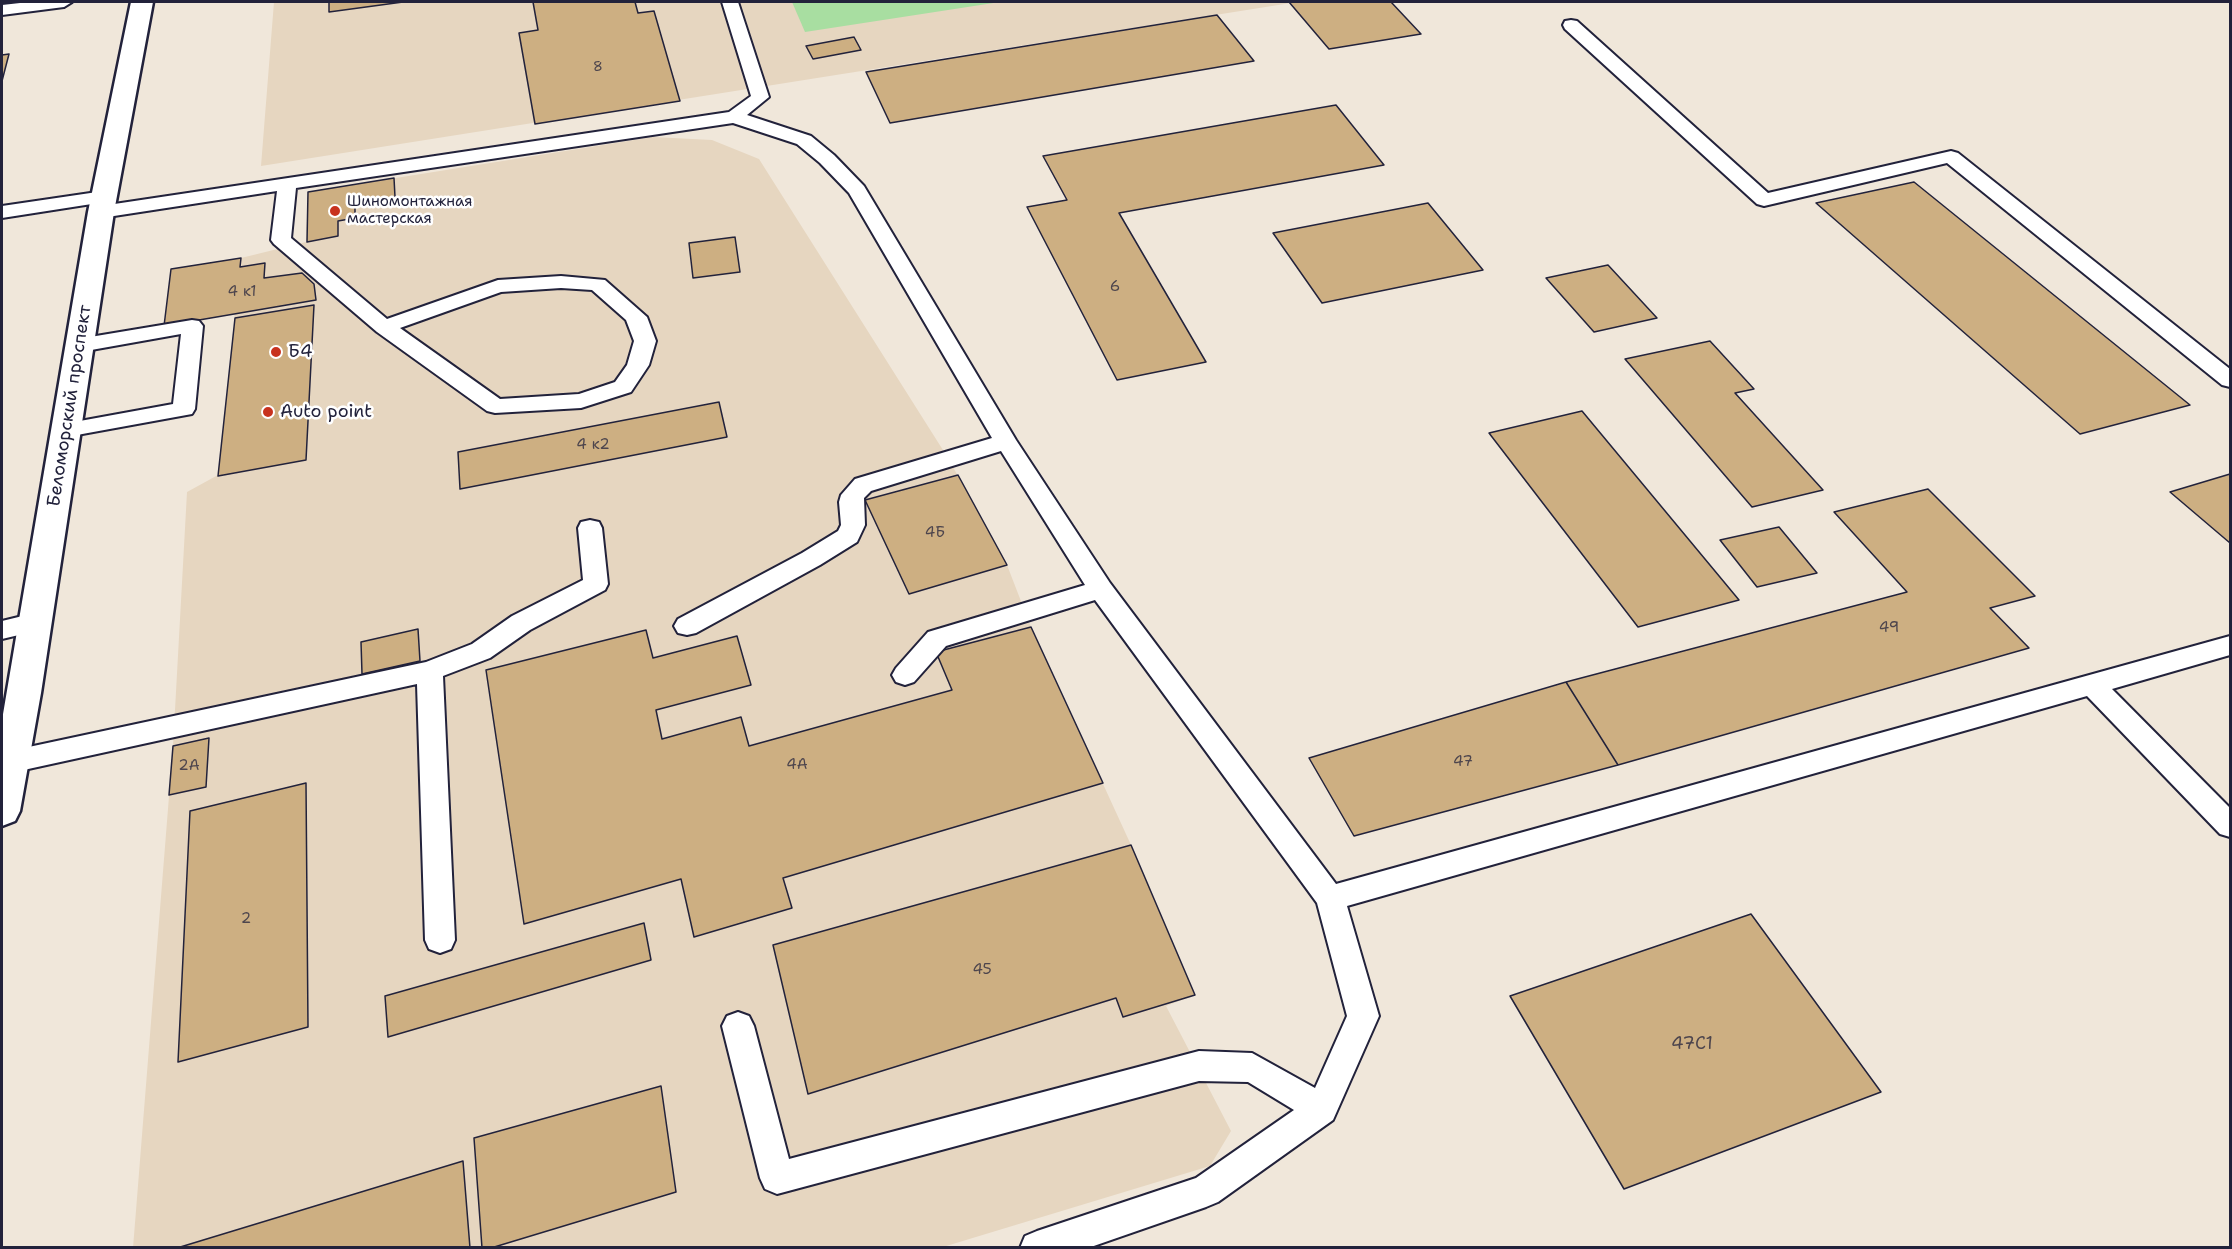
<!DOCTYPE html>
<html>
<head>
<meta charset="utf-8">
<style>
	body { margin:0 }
	#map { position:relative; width:2232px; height:1249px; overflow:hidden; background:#f0e7da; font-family:"Shantell Sans",sans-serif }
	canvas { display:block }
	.frame { position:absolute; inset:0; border:3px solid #22223b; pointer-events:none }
</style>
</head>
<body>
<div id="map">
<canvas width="2232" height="1249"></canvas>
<div class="frame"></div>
</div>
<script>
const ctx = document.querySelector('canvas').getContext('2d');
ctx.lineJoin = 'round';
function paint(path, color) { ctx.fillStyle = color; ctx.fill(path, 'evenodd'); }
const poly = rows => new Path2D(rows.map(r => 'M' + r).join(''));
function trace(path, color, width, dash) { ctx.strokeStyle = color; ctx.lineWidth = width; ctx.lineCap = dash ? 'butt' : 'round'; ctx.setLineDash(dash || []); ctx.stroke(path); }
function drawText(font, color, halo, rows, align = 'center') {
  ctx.font = font + ' "Shantell Sans",sans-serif'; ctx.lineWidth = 5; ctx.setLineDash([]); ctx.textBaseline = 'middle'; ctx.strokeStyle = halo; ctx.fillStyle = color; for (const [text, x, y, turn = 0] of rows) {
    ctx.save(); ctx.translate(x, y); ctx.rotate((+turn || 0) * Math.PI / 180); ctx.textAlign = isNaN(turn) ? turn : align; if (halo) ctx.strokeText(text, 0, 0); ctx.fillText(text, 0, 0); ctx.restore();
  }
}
const built = poly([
	[274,2,1289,2,1291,3,261,166],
	[653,137,712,140,759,159,948,458,1007,565,1031,627,1131,845,1195,995,1166,1006,1231,1131,1210,1166,943,1247,133,1248,173,746,187,492,218,475,235,318,234,314,171,269,241,258,306,242,308,192]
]);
const green = poly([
	[792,2,1000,2,805,32]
]);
const building = poly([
	[329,2,403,2,329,12,329,2],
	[533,2,635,2,638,13,654,11,680,101,535,124,519,33,538,30,533,2],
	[1289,2,1391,2,1421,34,1329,49,1289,2],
	[1217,15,1254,61,890,123,866,72,1217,15],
	[854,37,861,50,813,59,806,46,854,37],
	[9,54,2,81,2,55,9,54],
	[1336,105,1384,165,1119,213,1206,362,1117,380,1027,207,1067,200,1043,156,1336,105],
	[394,178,395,197,355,204,355,218,338,221,338,236,307,242,308,192,394,178],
	[1914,182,2190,405,2080,434,1816,203,1914,182],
	[1428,203,1483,270,1322,303,1273,233,1428,203],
	[735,237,740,272,693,278,689,243,735,237],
	[241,258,240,267,265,263,264,278,302,273,314,284,316,300,164,326,171,269,241,258],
	[1608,265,1657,318,1594,332,1546,278,1608,265],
	[314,305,306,460,218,476,235,318,314,305],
	[1710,341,1754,389,1735,393,1823,490,1752,507,1625,359,1710,341],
	[719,402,727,437,460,489,458,452,719,402],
	[1582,411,1739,600,1638,627,1489,433,1582,411],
	[2230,474,2230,543,2170,492,2230,474],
	[958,475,1007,565,909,594,865,500,958,475],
	[1928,489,2035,596,1990,608,2029,648,1618,765,1566,682,1907,592,1834,512,1928,489],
	[1779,527,1817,573,1757,587,1720,540,1779,527],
	[1031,627,1103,783,783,878,792,908,694,937,681,879,524,924,486,670,646,630,653,658,737,636,751,685,656,710,662,739,741,717,749,746,952,690,936,652,1031,627],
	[418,629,420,661,362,674,361,642,418,629],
	[1566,682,1618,765,1354,836,1309,758,1566,682],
	[209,738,206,787,169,795,173,746,209,738],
	[306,783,308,1027,178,1062,190,811,306,783],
	[1131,845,1195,995,1123,1017,1116,998,808,1094,773,945,1131,845],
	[1751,914,1881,1092,1624,1189,1510,996,1751,914],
	[644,923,651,960,388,1037,385,996,644,923],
	[661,1086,676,1192,491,1248,482,1248,474,1138,661,1086],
	[463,1161,470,1248,177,1248,463,1161]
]);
const lane = poly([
	[29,2,72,2,64,7,2,15,2,5,29,2],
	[722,2,738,2,769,97,747,115,811,136,834,155,864,186,1016,440,1110,583,1336,884,2230,636,2230,655,2112,689,2230,808,2230,837,2220,834,2087,696,1347,906,1379,1016,1333,1120,1218,1202,1206,1207,1088,1248,1020,1248,1025,1236,1037,1231,1196,1178,1294,1110,1248,1082,1199,1081,777,1194,765,1189,760,1178,722,1026,727,1016,738,1012,749,1016,754,1026,789,1159,1199,1051,1252,1053,1315,1088,1347,1016,1317,903,1095,600,946,646,914,682,905,685,896,682,892,675,896,668,928,632,1085,585,1001,451,871,491,864,498,865,525,857,542,820,565,696,633,687,635,678,633,674,626,678,619,802,553,838,531,841,525,839,502,841,495,855,479,992,438,849,193,820,163,797,144,733,123,296,188,291,238,387,319,498,280,561,276,605,280,647,317,656,341,649,365,631,392,581,408,495,413,487,411,377,332,274,244,271,240,277,191,101,218,94,216,91,212,94,208,101,206,729,112,751,96,722,2],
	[561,288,592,290,626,320,634,341,627,365,615,382,579,394,500,399,400,328,501,292,561,288],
	[1571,20,1577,21,1768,193,1951,151,1958,153,2230,369,2230,387,2222,385,1947,163,1764,206,1757,204,1565,29,1563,25,1565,21,1571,20],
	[104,191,111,193,114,197,111,201,2,218,2,206,104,191],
	[192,320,199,321,203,326,195,409,192,414,66,437,58,435,55,430,58,425,173,404,181,334,80,352,72,350,69,345,72,340,192,320],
	[590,520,599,522,602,528,608,584,605,590,530,630,490,658,443,676,455,940,451,949,440,953,429,949,425,940,417,684,10,773,2,770,2,754,10,751,426,662,472,644,512,616,583,580,578,528,581,522,590,520],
	[35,613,44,615,48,622,44,629,2,639,2,621,35,613]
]);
const street = poly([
	[131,2,153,2,114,212,41,693,20,811,15,821,2,826,2,720,88,212,131,2]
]);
const markers = [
	[335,211,6,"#c8321e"],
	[276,352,6,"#c8321e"],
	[268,412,6,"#c8321e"]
];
const farNumbernames = [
	["8",598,67]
];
const farPoinames = [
	["Шиномонтажная",347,202],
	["мастерская",347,219]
];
const numberNames = [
	["6",1115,287],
	["4 к1",242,292],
	["4 к2",593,445],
	["4Б",935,533],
	["49",1889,628],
	["47",1463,762],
	["4А",797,765],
	["2А",189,766],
	["2",246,919],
	["45",982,970]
];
const poiNames = [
	["Б4",288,352],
	["Auto point",280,412]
];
const streetNames = [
	["Беломорский проспект",70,406,-81]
];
const nearNumbernames = [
	["47С1",1692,1044]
];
paint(built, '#e6d6c0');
paint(green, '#a8dea1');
paint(building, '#cdaf82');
trace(building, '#22223b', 1.5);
trace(lane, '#22223b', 4);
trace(street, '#22223b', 5);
paint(lane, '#fff');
paint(street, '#fff');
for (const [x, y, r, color] of markers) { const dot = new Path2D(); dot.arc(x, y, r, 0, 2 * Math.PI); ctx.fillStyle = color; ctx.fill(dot); trace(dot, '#fff', 2); }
drawText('14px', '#4d454d', null, farNumbernames);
drawText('15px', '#22223b', '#fff', farPoinames, 'left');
drawText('15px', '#4d454d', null, numberNames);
drawText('18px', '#22223b', '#fff', poiNames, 'left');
drawText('18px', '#22223b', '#fff', streetNames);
drawText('18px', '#4d454d', null, nearNumbernames);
</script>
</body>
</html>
